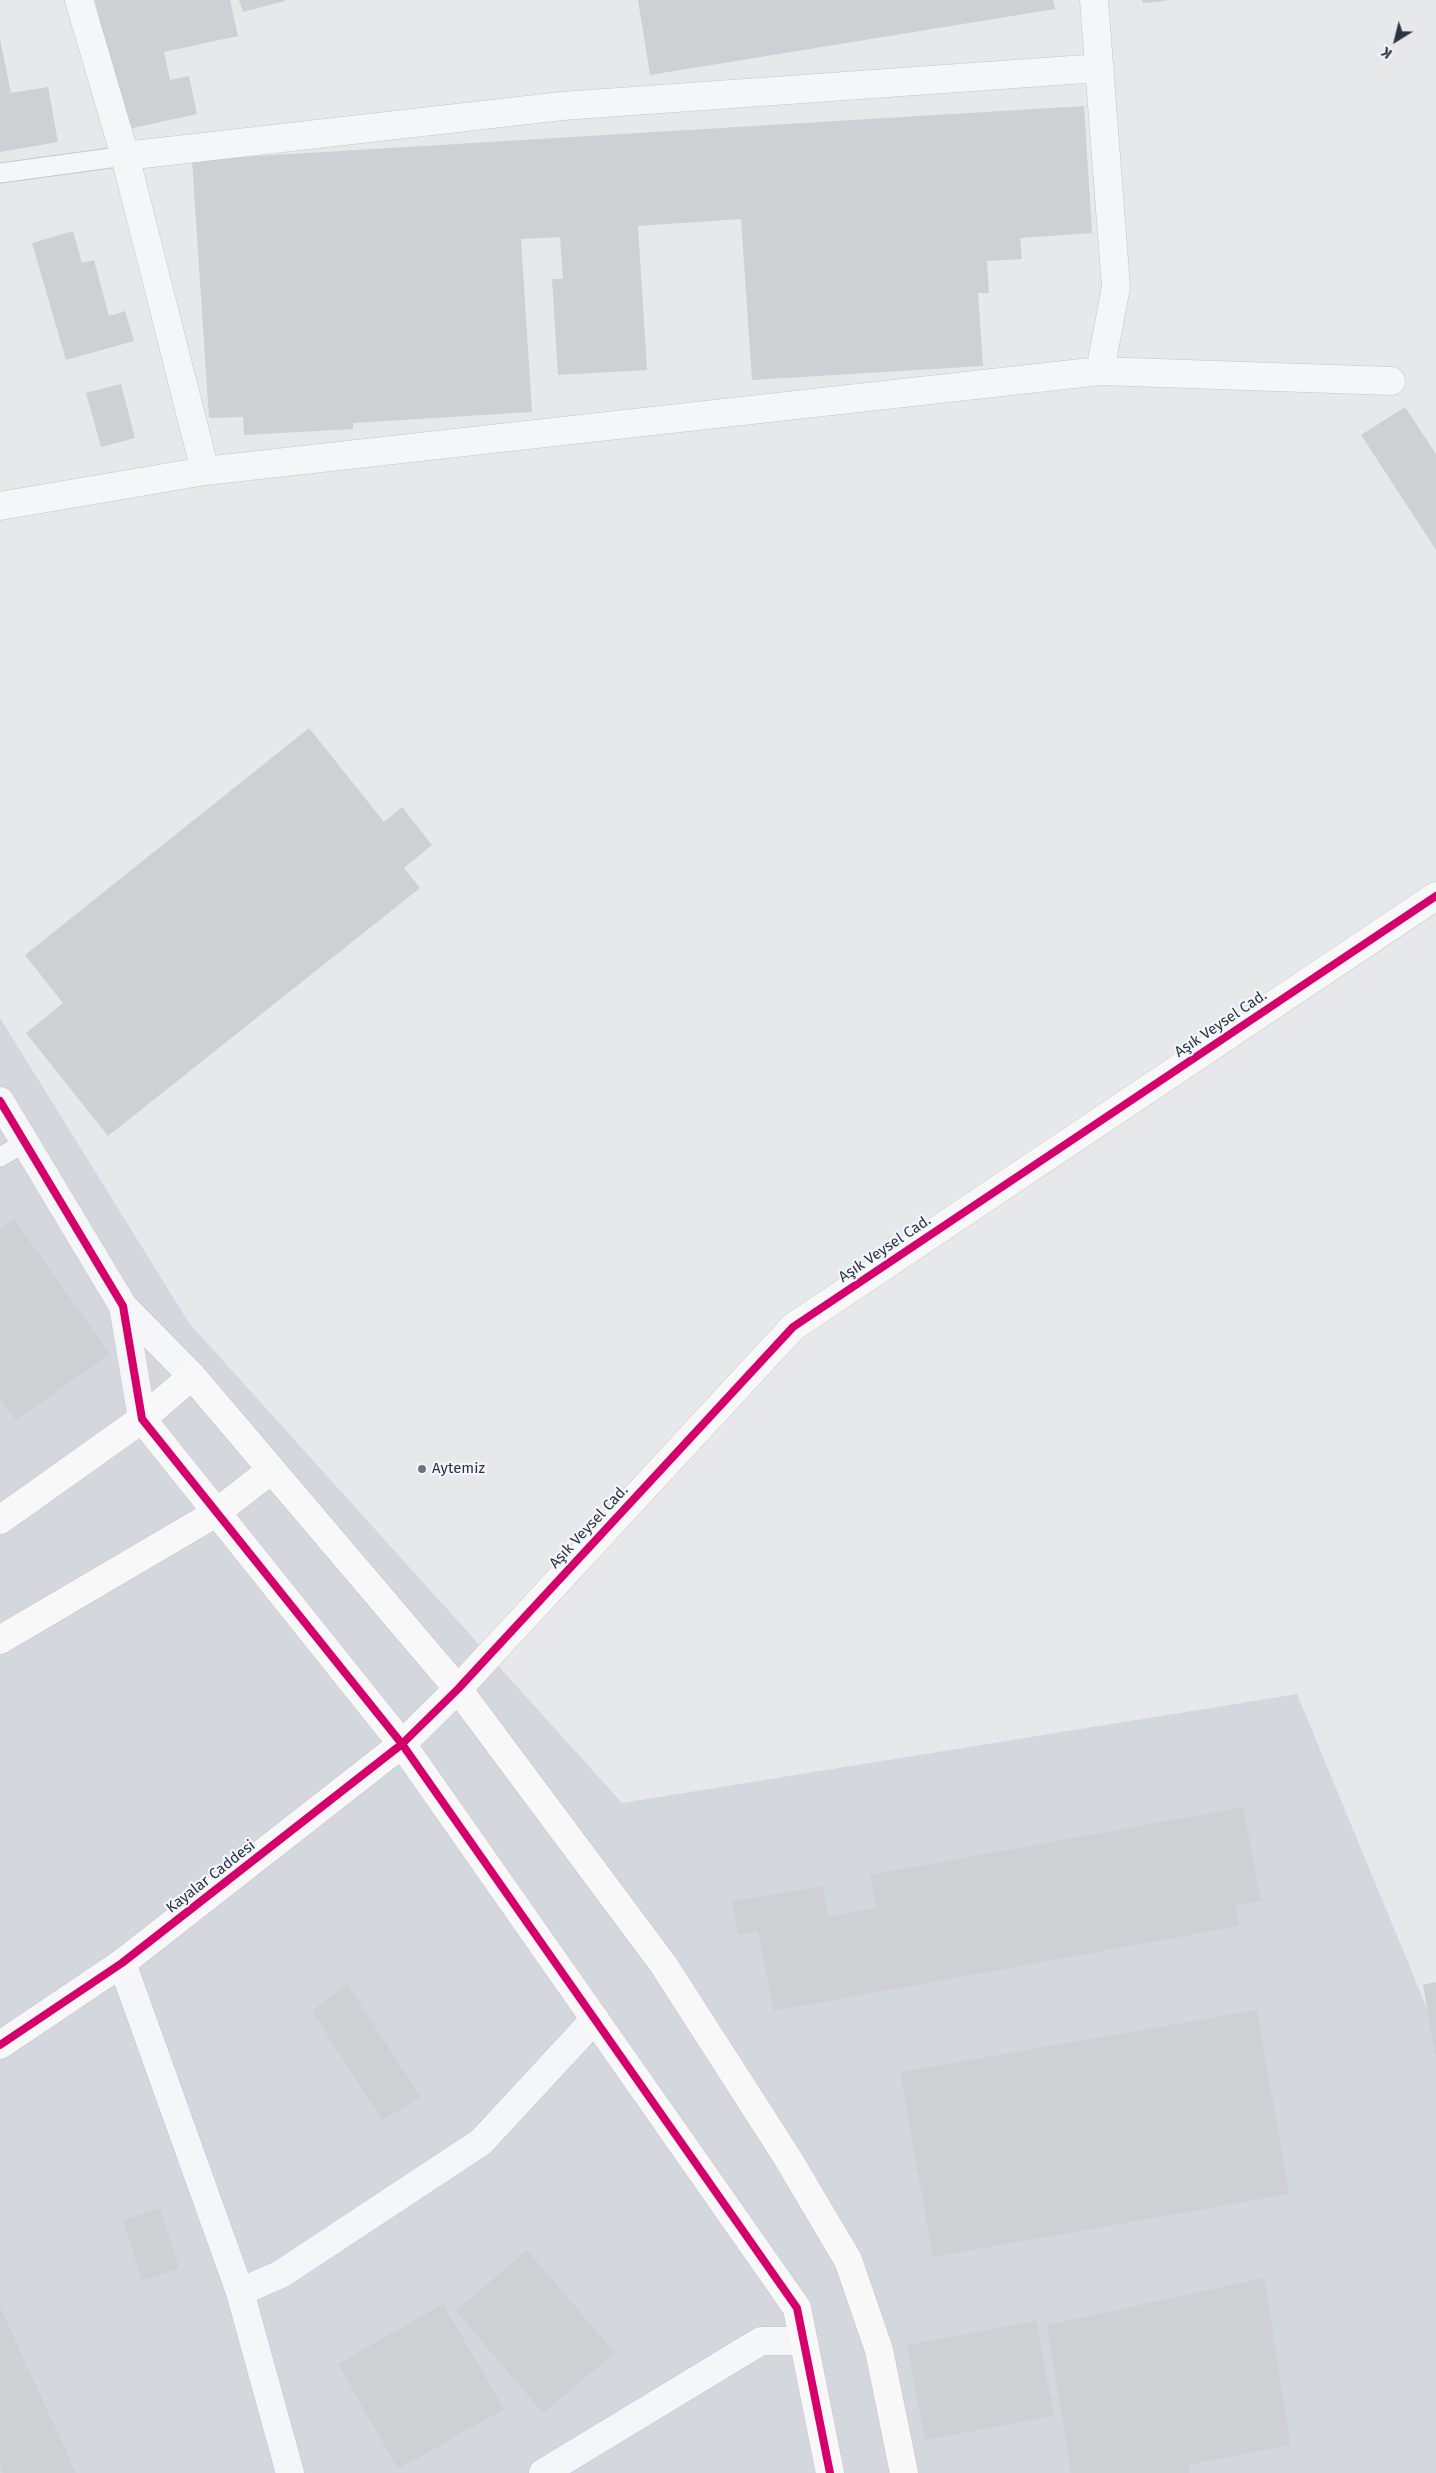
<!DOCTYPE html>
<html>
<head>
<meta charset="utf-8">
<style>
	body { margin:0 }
	#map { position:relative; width:1436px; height:2473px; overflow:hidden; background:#e6e8ea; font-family:"Fira Sans",sans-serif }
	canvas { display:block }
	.north { position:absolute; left:1371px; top:15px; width:50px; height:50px; -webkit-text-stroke:4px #f4f6f9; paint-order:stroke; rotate:216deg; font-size:14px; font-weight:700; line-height:20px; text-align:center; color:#2b3445 }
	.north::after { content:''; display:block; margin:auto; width:18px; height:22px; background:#2b3445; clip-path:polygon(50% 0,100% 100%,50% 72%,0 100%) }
</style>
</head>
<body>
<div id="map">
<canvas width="1436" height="2473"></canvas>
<div class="north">K</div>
</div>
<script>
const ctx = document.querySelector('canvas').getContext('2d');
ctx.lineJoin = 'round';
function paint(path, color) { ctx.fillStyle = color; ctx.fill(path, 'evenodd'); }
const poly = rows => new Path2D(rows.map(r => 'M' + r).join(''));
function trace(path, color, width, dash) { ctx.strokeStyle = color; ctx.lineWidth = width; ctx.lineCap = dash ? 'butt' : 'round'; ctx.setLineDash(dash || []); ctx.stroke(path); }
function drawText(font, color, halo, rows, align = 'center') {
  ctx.font = font + ' "Fira Sans",sans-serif'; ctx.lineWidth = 4.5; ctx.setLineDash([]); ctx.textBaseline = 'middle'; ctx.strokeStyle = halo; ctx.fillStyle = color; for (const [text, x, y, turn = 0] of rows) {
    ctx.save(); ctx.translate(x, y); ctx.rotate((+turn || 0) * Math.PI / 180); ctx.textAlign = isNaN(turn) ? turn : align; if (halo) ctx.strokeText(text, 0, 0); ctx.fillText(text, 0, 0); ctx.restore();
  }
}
const built = poly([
	[0,1018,189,1323,622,1803,1297,1694,1436,2030,1436,2473,0,2473]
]);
const building = poly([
	[95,0,230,0,238,36,164,52,170,80,189,76,197,114,124,130],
	[239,0,285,0,285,1,243,12],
	[638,0,1053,0,1055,9,650,75],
	[1142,0,1166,0,1166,1,1143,3],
	[0,39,11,93,48,87,58,142,0,152],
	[1084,106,1092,233,1020,238,1022,259,987,261,989,293,978,293,983,366,752,380,741,219,638,226,647,370,558,375,552,279,563,279,560,237,521,239,532,412,353,423,353,429,244,435,243,417,209,418,192,160],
	[73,231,82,263,94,260,109,316,125,311,134,341,66,360,32,243],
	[121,384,135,438,101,447,86,393],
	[1405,407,1436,454,1436,550,1361,435],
	[309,728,384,822,402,807,432,845,404,868,420,888,108,1136,26,1033,63,1003,25,955],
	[14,1219,110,1354,16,1420,0,1400,0,1229],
	[1243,1807,1261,1901,1236,1905,1239,1926,774,2011,758,1931,738,1935,732,1901,823,1886,828,1917,876,1908,870,1875],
	[1436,1982,1436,2054,1435,2054,1423,1985],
	[347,1984,421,2097,382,2120,312,2011],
	[1257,2010,1289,2194,933,2257,900,2072],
	[160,2208,179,2268,142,2281,123,2220],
	[527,2250,615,2353,543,2413,456,2311],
	[1264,2278,1291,2445,1188,2465,1190,2473,1071,2473,1047,2325],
	[443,2304,504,2409,398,2469,338,2364],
	[0,2307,76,2473,3,2473,0,2466],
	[1036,2321,1054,2416,925,2440,907,2345]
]);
const lane = poly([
	[0,173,125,156],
	[0,1157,26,1142]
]);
const street = poly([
	[79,0,125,156,205,471],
	[125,156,562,106,1100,68],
	[1100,371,1391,381],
	[0,506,205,471,1100,371,1116,287,1094,0],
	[0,1101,123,1306,142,1419],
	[123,1306,192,1376],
	[122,1963,240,2292,290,2473],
	[240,2292,281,2274,481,2142,595,2019],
	[543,2473,761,2341,803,2341]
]);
const secondary = poly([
	[142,1419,402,1744,797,2308,830,2473],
	[0,1520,142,1419,192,1376,458,1689,663,1964,683,1995,787,2157,848,2260,879,2350,904,2473],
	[0,1640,216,1513,271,1470],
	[0,2045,122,1963,402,1744,458,1689,793,1327,1436,896]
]);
const cycleway = poly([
	[0,1101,123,1306,142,1419,402,1744,797,2308,830,2473],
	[0,2045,122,1963,402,1744,458,1689,793,1327,1436,896]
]);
const markers = [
	[422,1469,5,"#6c737f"]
];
const streetNames = [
	["Aşık Veysel Cad.",1221,1024,-34],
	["Aşık Veysel Cad.",885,1249,-34],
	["Aşık Veysel Cad.",589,1527,-47],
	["Kayalar Caddesi",211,1877,-38]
];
const poiNames = [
	["Aytemiz",432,1469]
];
paint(built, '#d4d7dd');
paint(building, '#ced0d3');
trace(lane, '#c4c6c8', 21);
trace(street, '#c4c6c8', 29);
trace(secondary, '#c4c6c8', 29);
trace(lane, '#f5f6f7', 19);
trace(street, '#f5f6f7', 28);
trace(secondary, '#f8f8f8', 28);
trace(cycleway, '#d6006c', 8);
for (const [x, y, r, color] of markers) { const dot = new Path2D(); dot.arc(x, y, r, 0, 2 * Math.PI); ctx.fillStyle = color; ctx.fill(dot); trace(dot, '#f4f6f9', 2); }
drawText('15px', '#2b3445', '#f4f6f9', streetNames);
drawText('15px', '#2b3445', '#f4f6f9', poiNames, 'left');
</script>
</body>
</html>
